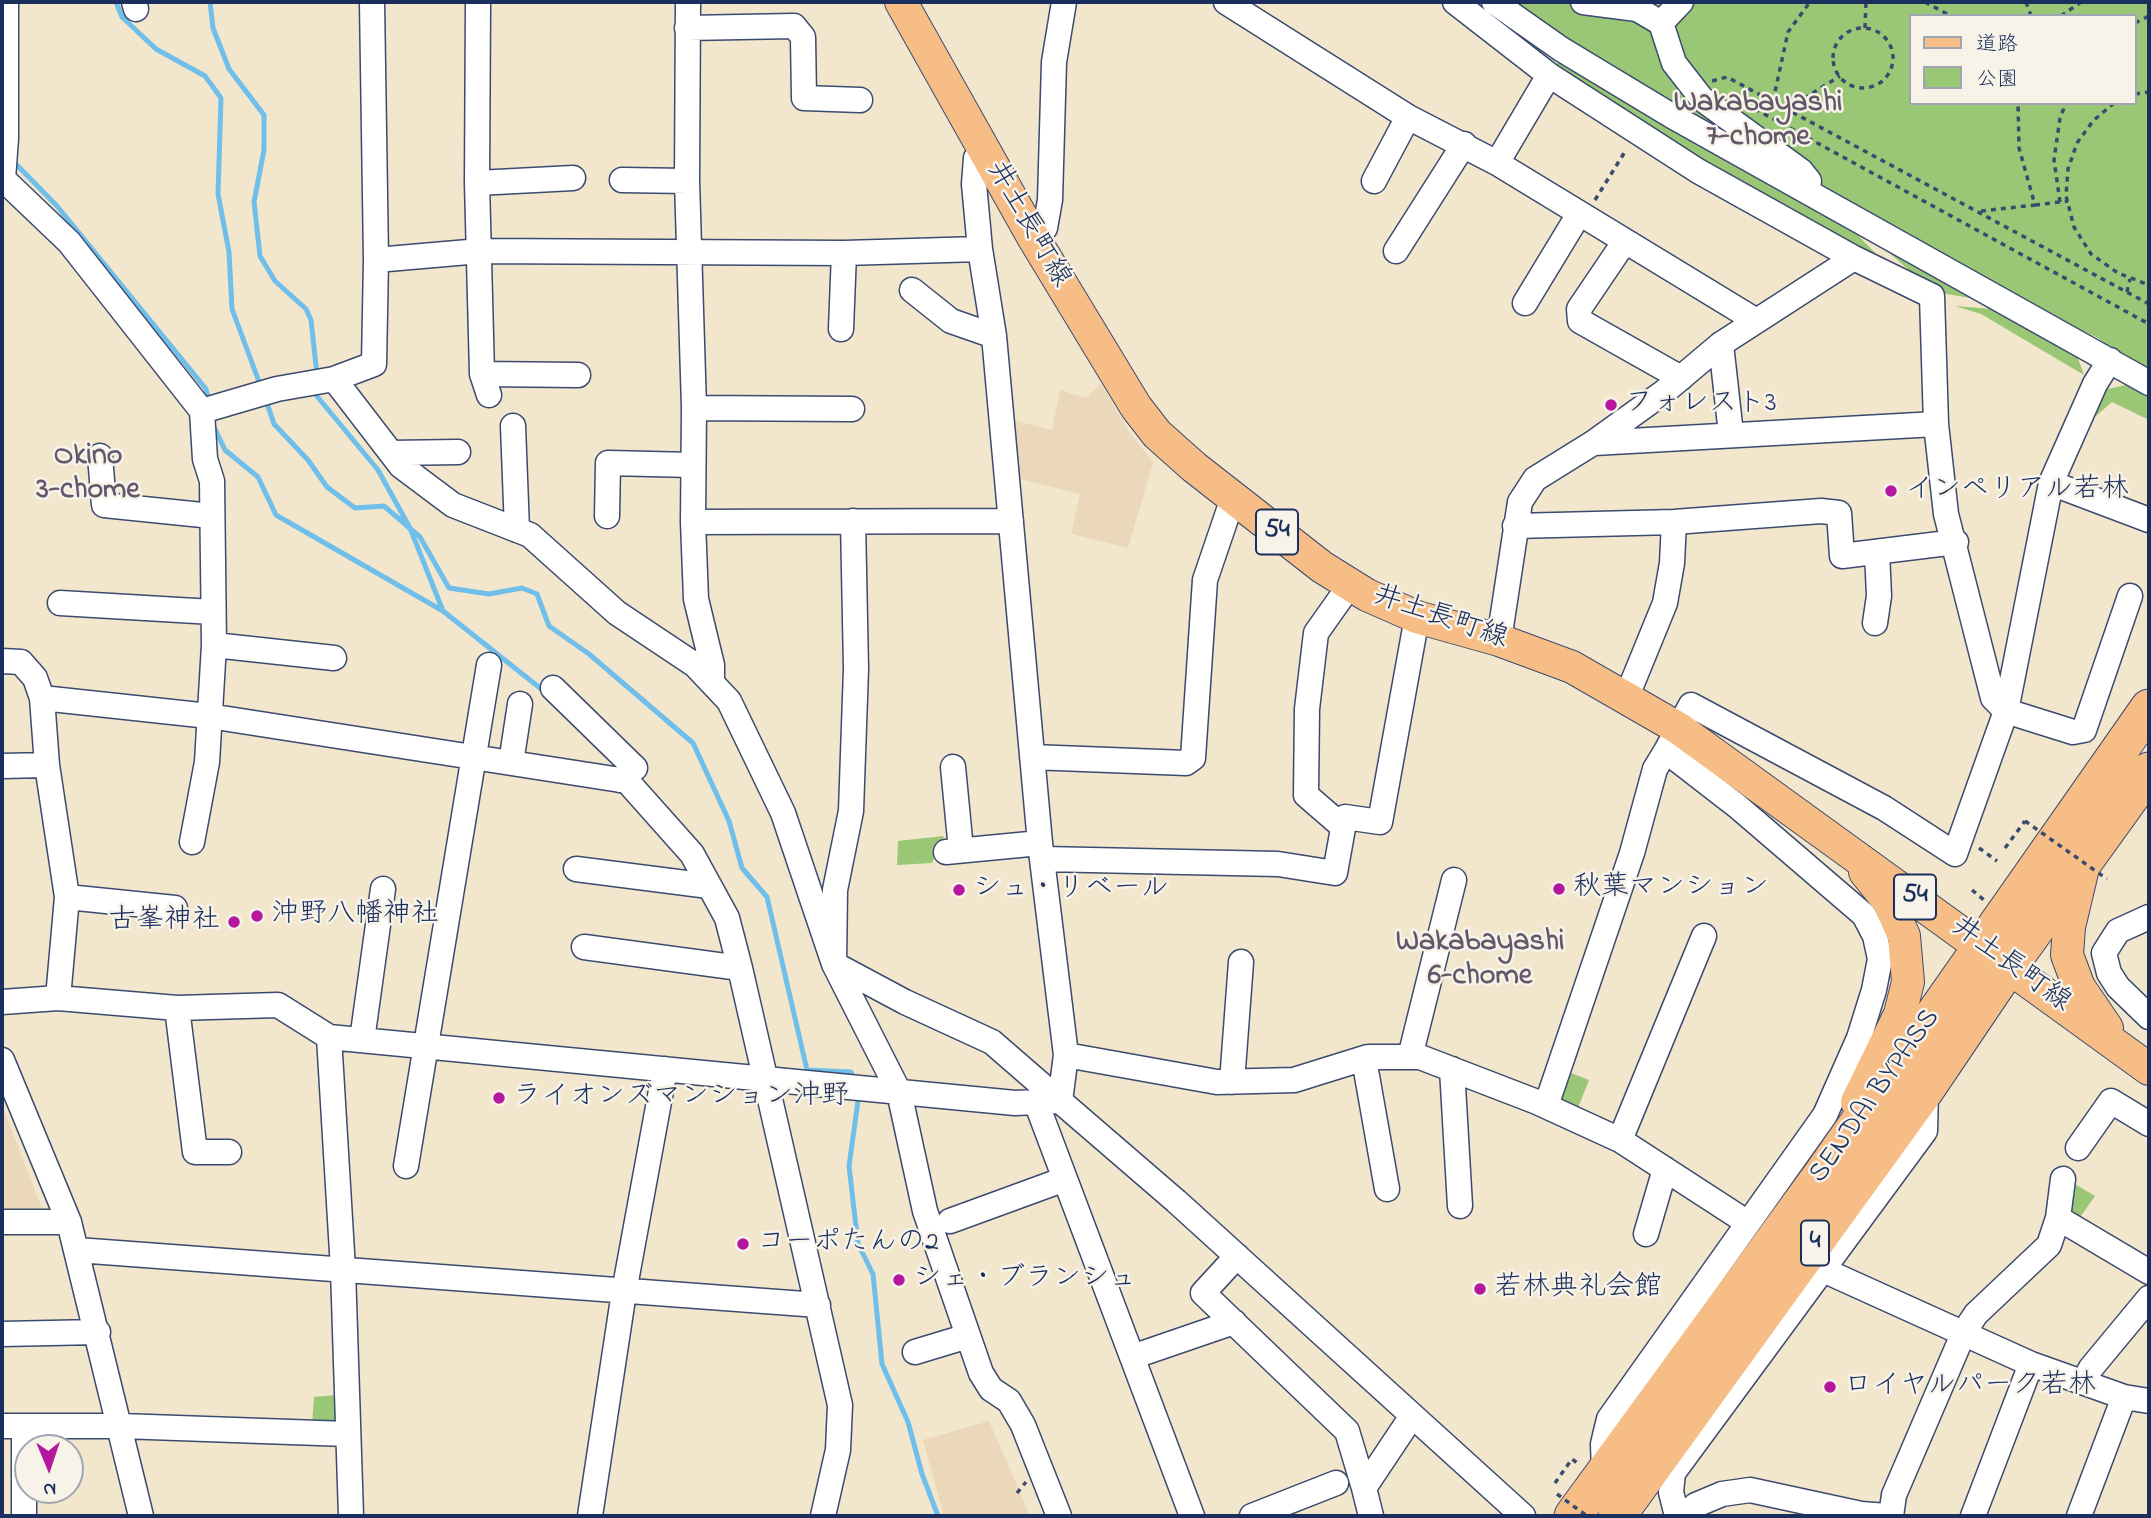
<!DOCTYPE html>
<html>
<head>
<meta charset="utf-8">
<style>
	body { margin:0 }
	#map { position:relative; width:2151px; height:1518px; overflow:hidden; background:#f2e6cd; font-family:"Indie Flower","Klee One",sans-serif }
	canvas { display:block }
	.frame { position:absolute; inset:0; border:4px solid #1b2f5e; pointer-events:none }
	.legend { position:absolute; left:1909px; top:14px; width:228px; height:91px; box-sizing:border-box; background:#f7f3e8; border:2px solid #9fa5b1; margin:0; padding:9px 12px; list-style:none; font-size:21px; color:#1b2f5e }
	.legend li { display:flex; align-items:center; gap:14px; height:35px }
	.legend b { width:35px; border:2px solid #9fa5b1 }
	.north { position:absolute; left:14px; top:1434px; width:70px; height:70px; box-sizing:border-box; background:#f7f3e8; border:2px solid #9fa5b1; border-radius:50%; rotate:178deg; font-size:19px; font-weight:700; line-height:28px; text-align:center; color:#1b2f5e }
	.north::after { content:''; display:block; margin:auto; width:24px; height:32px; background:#b5179e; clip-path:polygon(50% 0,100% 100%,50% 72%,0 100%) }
</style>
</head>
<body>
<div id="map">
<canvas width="2151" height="1518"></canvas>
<div class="frame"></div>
<ul class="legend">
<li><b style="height:9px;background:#f6be86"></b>道路</li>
<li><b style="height:19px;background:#99c776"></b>公園</li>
</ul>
<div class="north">N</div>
</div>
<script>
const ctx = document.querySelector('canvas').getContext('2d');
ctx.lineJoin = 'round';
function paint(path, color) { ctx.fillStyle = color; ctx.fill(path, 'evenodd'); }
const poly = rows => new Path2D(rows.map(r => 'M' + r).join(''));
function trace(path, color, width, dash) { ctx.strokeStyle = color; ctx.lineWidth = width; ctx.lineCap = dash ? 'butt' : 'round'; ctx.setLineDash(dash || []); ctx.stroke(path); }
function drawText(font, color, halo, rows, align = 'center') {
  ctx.font = font + ' "Indie Flower","Klee One",sans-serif'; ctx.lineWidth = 5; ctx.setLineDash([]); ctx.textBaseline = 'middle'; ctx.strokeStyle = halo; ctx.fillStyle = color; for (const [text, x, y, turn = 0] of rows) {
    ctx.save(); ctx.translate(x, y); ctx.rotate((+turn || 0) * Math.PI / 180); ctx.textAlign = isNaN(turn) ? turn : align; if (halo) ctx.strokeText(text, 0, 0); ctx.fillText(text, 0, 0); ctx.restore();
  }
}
const built = poly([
	[1101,384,1130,433,1153,462,1128,548,1071,534,1080,494,1012,477,1008,419,1052,430,1060,390,1086,398],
	[2,1105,44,1214,2,1214],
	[989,1421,1030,1516,944,1516,923,1440]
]);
const green = poly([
	[1510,2,2149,2,2149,371,2116,354,2098,338,2085,332,2094,340,1684,114],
	[1911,16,2135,16,2135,103,1911,103],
	[1561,58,1845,222,1882,260,1855,252,1552,70],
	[1863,230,1996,302,1934,292],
	[1955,306,2004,310,2076,353,2084,375,1981,314],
	[2134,383,2149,391,2149,420,2112,402,2096,416,2090,412,2108,389],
	[944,836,932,863,897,865,898,841],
	[1566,1071,1589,1080,1578,1108,1557,1100],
	[2073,1183,2095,1196,2078,1220,2064,1211],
	[337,1395,337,1418,332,1427,312,1425,314,1397]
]);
const stream = poly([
	[116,2,122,17,156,49,205,76,221,98,218,194,229,252,232,309,261,387],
	[210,2,213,28,229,69,264,115,264,150,254,202,260,256,275,281,306,309,311,320,317,375],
	[13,161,57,206,206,389,209,402],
	[316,388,316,395,378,470,410,528,443,611],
	[266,400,274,424,308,460,327,487,355,508,384,506,420,537,449,588,489,594,522,588,537,594,549,626,589,654,693,743,729,821,742,868,767,897,807,1070,851,1072,855,1082],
	[215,429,225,450,258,477,276,515,443,611,545,692],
	[859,1094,849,1166,858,1244,873,1274,882,1364,908,1422,922,1474,938,1516]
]);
const path = poly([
	[1925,2,1951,16],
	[2026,2,2031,16],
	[2061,16,2081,2],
	[2135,23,2149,16],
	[1865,28,1866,2],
	'1833 58a30 30 0 1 1 60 0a30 30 0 1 1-60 0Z',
	[1712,81,1727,77,2149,304],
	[2135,94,2149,92],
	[1773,101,1788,32,1810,2],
	[2114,103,2093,121,2077,143,2068,169,2066,196,2074,227,2091,254,2118,273,2149,285],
	[1755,109,2149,324],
	[1787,109,1840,76],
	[1595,200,1626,150],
	[2060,202,2054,160,2060,118,2066,103],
	[2035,205,2068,201],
	[1981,211,2035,205,2019,148,2018,103],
	[2127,292,2130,279],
	[1979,848,1997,861],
	[2005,848,2025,821],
	[1972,890,1984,900],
	[1555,1483,1572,1459,1577,1463],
	[1017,1493,1026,1482]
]);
const minor = poly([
	[134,2,136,9],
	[478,2,477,183,482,374,489,395],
	[688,2,687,181,694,408,693,522,696,599,712,665,712,683],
	[1226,2,1408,117,1497,163,1750,317,1753,323],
	[1455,2,1549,75,1698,171,1854,258,1932,296,1936,424,1946,514,1993,698,2006,711,2073,732,2084,730,2130,596],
	[1494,2,1561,49,1672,116,2149,383],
	[1583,2,1637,9,1661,23,1681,2],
	[1661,23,1674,63,1702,99,1801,171,1809,181],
	[687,28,794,26,803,37,804,98,860,100],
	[984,152,976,158,974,184,980,249,994,336,1040,843,1066,1055,1060,1101,1176,1201,1523,1516],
	[1497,163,1549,75],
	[2,178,69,242,202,411,205,459,212,481,214,645,207,762,192,842],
	[3,179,6,138,6,2],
	[622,180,687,181],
	[1374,181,1408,117],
	[477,183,573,178],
	[1033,237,1045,228,1050,200,1054,62,1064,2],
	[1625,241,1579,309,1580,321,1681,378],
	[1396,251,1464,144],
	[376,260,480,251,844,253,980,249],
	[912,290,951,321,994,336],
	[1525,303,1579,214],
	[841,329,844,253],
	[1721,344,1731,434],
	[482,374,578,375],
	[694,408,852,409],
	[202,411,277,389,334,379,374,364,376,260,372,2],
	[513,426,517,530],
	[1594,443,1936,424],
	[391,453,458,452],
	[100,456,104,505,212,516],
	[2051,483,2149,520],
	[607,516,608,463,693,465],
	[853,521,856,669,851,811,835,890,834,964,899,1092,925,1211,981,1373,991,1389,1009,1401,1023,1425,1059,1516],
	[693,522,1011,521],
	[1515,526,1674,522,1821,511,1839,513,1842,556,1956,542],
	[60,603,213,612],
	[1875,623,1879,596,1877,552],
	[1499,640,1520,502,1535,479,1593,443,1664,392,1721,344,1854,258],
	[214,645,334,658],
	[2,661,21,662,35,678,42,698,47,765,67,897,58,998],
	[553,688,635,768,620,780],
	[1627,696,1665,603,1672,563,1674,522],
	[42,698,209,716,627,781,692,854,727,918,740,968,840,1405,838,1450,823,1516],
	[1032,757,1186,763,1193,758,1205,580,1233,498],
	[511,763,520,704],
	[2,766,47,765],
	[953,767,961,850],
	[1343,827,1306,795,1307,709,1316,633,1350,585],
	[946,852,1040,843],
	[1043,859,1278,864,1335,873,1345,817,1380,822,1417,617],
	[576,869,709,886],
	[67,897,175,908],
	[2149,917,2118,931,2104,953,2109,973,2118,987,2149,1017],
	[584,947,740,968],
	[2,1002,58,998,177,1008,278,1005,329,1037,1015,1103,1060,1101,992,1042,905,1002,834,964,783,813,729,701,695,665,617,613,530,535,453,505,401,466,334,379],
	[177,1008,195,1152,229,1152],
	[329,1037,343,1269,351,1516],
	[362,1040,383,889],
	[1066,1055,1217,1082,1294,1080,1368,1057,1420,1057,1537,1102,1620,1140,1748,1223],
	[1410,1057,1454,880],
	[1364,1059,1387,1189],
	[2,1060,69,1222,141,1516],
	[1452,1069,1460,1206],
	[1232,1082,1241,962],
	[1036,1102,1192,1516],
	[1546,1106,1632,853,1655,769,1666,751],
	[1620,1140,1704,936],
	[2078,1148,2111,1101,2149,1124],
	[406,1166,489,665],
	[2058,1218,2149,1272],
	[950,1221,1065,1179],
	[2,1222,69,1222],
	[1646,1234,1665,1169],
	[77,1250,818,1305],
	[1237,1256,1203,1293,1347,1431,1364,1488],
	[1821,1269,2031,1364,2124,1397,2149,1401],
	[2,1334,98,1332],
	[915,1352,968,1336],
	[1132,1357,1234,1322],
	[2084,1381,2091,1368,2149,1298],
	[2,1426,121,1426,347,1434],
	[24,1426,24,1516],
	[1604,1472,1603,1444,1609,1419,1825,1115,1859,1038,1874,990,1880,959,1875,936,1864,915,1737,806,1666,751,1691,705,1884,808,1955,854,2006,711,2051,483,2095,384,2110,360],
	[590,1516,624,1292,665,1069],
	[1252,1516,1336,1483],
	[1371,1516,1364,1488,1412,1416],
	[1677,1516,1671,1492,1673,1473,1925,1131,1926,1090],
	[1682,1516,1696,1505,1722,1494,1750,1490,1861,1514,1887,1516],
	[1891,1516,1894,1495,1964,1332,1976,1314,2049,1245,2058,1218,2063,1179],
	[1973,1516,2031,1364],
	[2079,1516,2124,1397]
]);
const major = poly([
	[901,2,1033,237,1136,407,1157,434,1194,467,1322,567,1367,595,1417,617,1499,640,1572,667,1678,728,2149,1069],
	[2083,868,2069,927,2067,955,2079,987,2107,1028],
	[1857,1102,1900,1014,1908,982,1904,936,1889,902,1865,872]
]);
const highway = poly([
	[1573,1516,1821,1176,2149,708],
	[1617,1516,1926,1089,2009,966,2149,771]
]);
const pathBridge = poly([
	[2025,821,2107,879],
	[1557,1494,1587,1516]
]);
const markers = [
	[1611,405,7,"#b5179e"],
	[1891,491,7,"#b5179e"],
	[1559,889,7,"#b5179e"],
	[959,890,7,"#b5179e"],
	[257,916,7,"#b5179e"],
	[234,922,7,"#b5179e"],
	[499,1098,7,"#b5179e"],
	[743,1244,7,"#b5179e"],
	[899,1280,7,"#b5179e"],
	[1480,1289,7,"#b5179e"],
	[1830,1387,7,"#b5179e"]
];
const shields = [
	[1277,532,42],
	[1915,897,42],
	[1815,1243,28]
];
const shieldNames = [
	["54",1277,532],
	["54",1915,897],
	["4",1815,1243]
];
const streetNames = [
	["井土長町線",1027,225,60],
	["井土長町線",1440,619,19],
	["井土長町線",2010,966,36],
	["SENDAI BYPASS",1876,1097,-55]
];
const poiNames = [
	["フォレスト3",1625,405],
	["インペリアル若林",1905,491],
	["秋葉マンション",1573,889],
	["シュ・リベール",973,890],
	["沖野八幡神社",271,916],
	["古峯神社",220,922,"right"],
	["ライオンズマンション沖野",513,1098],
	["コーポたんの2",757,1244],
	["シェ・ブランシュ",913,1280],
	["若林典礼会館",1494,1289],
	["ロイヤルパーク若林",1844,1387]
];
const neighbourhoodNames = [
	["Wakabayashi",1758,105],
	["7-chome",1758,139],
	["Okino",88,458],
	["3-chome",88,492],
	["Wakabayashi",1480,944],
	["6-chome",1480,978]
];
paint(built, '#ebd8ba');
paint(green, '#99c776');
trace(stream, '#6fbfea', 5);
trace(minor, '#3b4a6f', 27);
trace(major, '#3b4a6f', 34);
trace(highway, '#3b4a6f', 39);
trace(path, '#3b4a6f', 3.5, [5, 5]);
trace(minor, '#fff', 24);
trace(major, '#f6be86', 32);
trace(highway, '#f6be86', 37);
trace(pathBridge, '#3b4a6f', 3.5, [5, 5]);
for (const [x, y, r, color] of markers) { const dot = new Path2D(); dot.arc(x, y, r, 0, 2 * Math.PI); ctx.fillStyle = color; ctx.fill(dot); trace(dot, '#f7f3e8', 2.5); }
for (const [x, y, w] of shields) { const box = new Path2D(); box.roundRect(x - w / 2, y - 22.5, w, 45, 5); ctx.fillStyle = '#f7f3e8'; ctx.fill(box); trace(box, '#1b2f5e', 2); }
drawText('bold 26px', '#1b2f5e', null, shieldNames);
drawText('28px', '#1b2f5e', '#f7f3e8', streetNames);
drawText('28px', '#1b2f5e', '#f7f3e8', poiNames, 'left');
drawText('bold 30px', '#63576a', '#f7f3e8', neighbourhoodNames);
</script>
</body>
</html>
